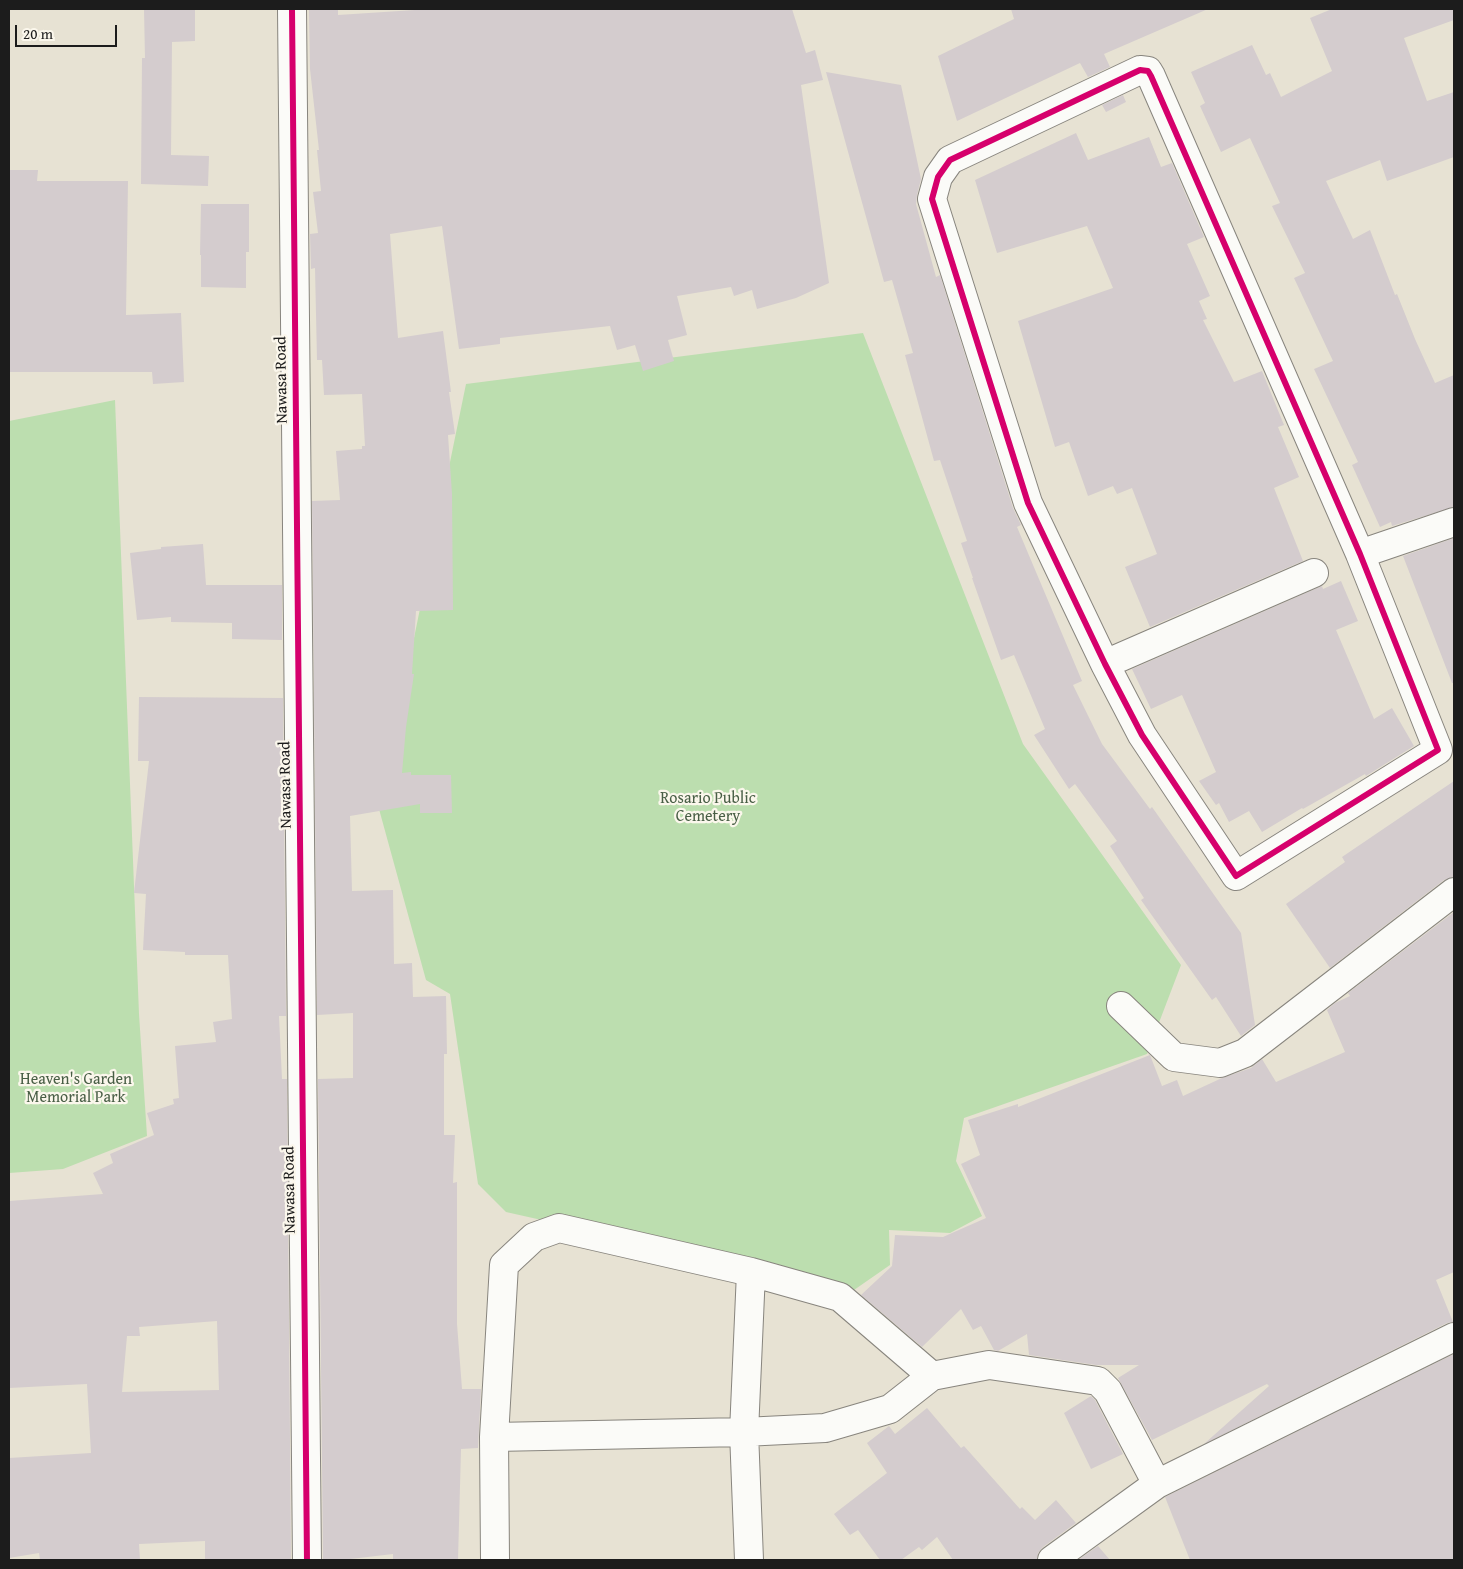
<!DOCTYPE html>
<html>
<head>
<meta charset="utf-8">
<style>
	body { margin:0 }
	#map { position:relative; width:1463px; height:1569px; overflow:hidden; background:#e7e2d3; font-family:"Gentium Book Plus",serif }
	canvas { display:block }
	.frame { position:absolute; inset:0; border:10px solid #1c1c1c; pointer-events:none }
	.scale { position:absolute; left:15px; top:25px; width:102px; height:22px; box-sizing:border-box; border:2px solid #1c1c1c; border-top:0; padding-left:6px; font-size:15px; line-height:18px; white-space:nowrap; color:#1c1c1c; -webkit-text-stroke:4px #fbf7ec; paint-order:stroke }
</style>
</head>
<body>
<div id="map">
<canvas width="1463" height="1569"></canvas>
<div class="frame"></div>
<div class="scale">20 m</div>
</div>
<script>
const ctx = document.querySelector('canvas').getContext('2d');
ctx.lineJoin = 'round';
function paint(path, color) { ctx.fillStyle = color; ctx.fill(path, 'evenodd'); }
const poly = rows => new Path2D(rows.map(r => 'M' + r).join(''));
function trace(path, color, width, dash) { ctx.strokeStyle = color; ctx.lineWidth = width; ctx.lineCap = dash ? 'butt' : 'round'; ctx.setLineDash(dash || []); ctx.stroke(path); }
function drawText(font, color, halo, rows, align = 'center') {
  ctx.font = font + ' "Gentium Book Plus",serif'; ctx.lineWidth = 4.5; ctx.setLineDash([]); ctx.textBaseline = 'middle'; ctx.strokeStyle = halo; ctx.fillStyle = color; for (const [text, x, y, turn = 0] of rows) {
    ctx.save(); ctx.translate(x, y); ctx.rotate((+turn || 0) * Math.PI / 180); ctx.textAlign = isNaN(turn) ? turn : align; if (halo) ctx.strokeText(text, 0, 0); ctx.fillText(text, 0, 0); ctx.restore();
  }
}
const green = poly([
	[863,333,1023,744,1181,965,1147,1054,964,1118,956,1161,982,1216,950,1233,889,1230,890,1265,854,1290,506,1212,478,1184,450,994,426,980,379,809,466,384],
	[115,400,139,1014,147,1136,63,1169,9,1173,9,421]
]);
const building = poly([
	[144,9,195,9,195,41,172,42,171,155,209,156,208,186,141,184,142,58,145,58],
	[430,9,792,9,806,53,815,50,823,80,801,85,829,283,796,298,757,309,752,290,734,296,731,287,677,296,687,335,668,340,674,361,643,371,635,345,617,350,610,326,500,338,500,344,459,349,442,226,390,234,398,338,443,331,451,392,449,392,455,434,448,435,452,494,453,610,416,611,412,674,414,674,406,727,402,773,411,772,411,775,451,775,452,813,420,813,420,804,350,816,352,891,393,890,394,964,412,963,413,997,446,996,447,1054,444,1054,444,1135,455,1135,453,1183,457,1182,457,1324,462,1389,481,1389,478,1448,461,1449,458,1560,393,1560,393,1554,342,1560,323,1560,318,1079,353,1078,353,1013,317,1015,312,501,340,500,336,451,362,449,362,446,365,446,362,394,324,395,322,360,317,360,315,268,311,269,310,234,318,233,313,192,321,191,317,150,319,150,310,69,309,10,338,10,338,15],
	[1011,9,1208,9,1104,54,1110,67,1088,77,1080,63,957,121,938,56,1014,19],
	[1332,9,1454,9,1454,20,1404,38,1427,101,1454,92,1454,157,1387,181,1380,160,1326,181,1353,239,1370,230,1395,295,1397,294,1415,339,1435,383,1454,375,1454,507,1392,526,1391,522,1380,527,1352,465,1358,462,1314,369,1333,361,1294,278,1305,273,1272,206,1280,203,1250,138,1221,152,1200,106,1205,103,1191,72,1252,45,1266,75,1270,73,1281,97,1332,71,1310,18],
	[826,72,901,85,921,179,917,195,916,204,936,277,940,275,1013,508,1021,525,1017,527,1082,681,1073,685,1102,744,1150,809,1152,807,1241,933,1255,1025,1241,1036,1216,997,1212,1000,1141,900,1144,898,1110,846,1117,841,1075,784,1069,789,1034,735,1045,729,1014,655,1001,660,972,578,973,578,961,543,967,541,940,460,934,461,905,355,913,353,892,280,884,282],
	[1123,95,1126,102,1106,112,1102,105],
	[1076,133,1088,160,1149,137,1161,167,1172,163,1204,237,1187,244,1210,296,1199,301,1207,319,1203,320,1234,382,1262,371,1284,425,1278,427,1299,477,1274,488,1303,561,1150,627,1125,567,1157,554,1132,488,1117,494,1113,486,1088,496,1069,442,1055,447,1018,321,1113,288,1087,226,997,253,975,180],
	[9,170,38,170,37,181,128,181,126,315,181,313,184,382,153,384,152,372,9,372],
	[201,204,249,204,249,252,246,252,246,288,201,287,201,255,200,255],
	[1454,538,1454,683,1452,683,1403,556],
	[203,544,206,585,282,585,282,640,232,639,232,623,171,622,171,617,137,620,130,553,161,549,161,547],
	[1341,581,1358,621,1336,630,1374,719,1392,708,1414,746,1366,776,1365,774,1303,809,1302,808,1262,832,1249,811,1229,822,1219,803,1216,805,1199,781,1216,772,1182,695,1151,709,1132,669,1322,586,1323,589],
	[139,697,283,698,286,1016,279,1016,282,1079,287,1079,291,1560,205,1560,205,1541,139,1544,140,1560,40,1560,39,1553,9,1558,9,1458,91,1453,87,1384,9,1388,9,1201,103,1194,93,1173,113,1163,110,1154,154,1135,147,1113,174,1104,173,1099,179,1098,175,1046,216,1042,213,1022,232,1019,228,955,185,955,185,952,143,950,146,894,134,893,149,761,138,761],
	[217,1321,219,1390,122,1392,127,1336,140,1336,139,1327],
	[1454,781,1454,877,1444,880,1330,968,1286,904,1345,862,1342,857],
	[1454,912,1454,1272,1436,1280,1453,1322,1447,1323,1204,1444,1269,1386,1267,1384,1152,1440,1118,1378,1139,1365,1096,1365,1029,1355,1027,1334,998,1351,994,1350,981,1326,973,1330,961,1309,922,1347,861,1295,892,1266,895,1235,943,1237,986,1218,961,1164,980,1155,968,1120,1018,1104,1018,1107,1150,1055,1162,1086,1177,1080,1183,1096,1222,1078,1251,1068,1262,1059,1276,1082,1345,1052,1327,1010,1335,1003,1350,996,1348,993],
	[1454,1354,1454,1560,1190,1560,1165,1497],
	[1091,1396,1095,1400,1123,1454,1091,1469,1064,1413],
	[927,1408,961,1448,964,1446,1020,1509,1022,1507,1035,1520,1056,1500,1076,1523,1043,1547,1038,1553,1037,1560,953,1560,937,1537,922,1550,919,1547,901,1560,880,1560,858,1530,850,1535,834,1514,887,1473,867,1443,889,1426,895,1434],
	[1098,1546,1110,1560,1078,1560]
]);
const minor = poly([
	[292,9,307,1560],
	[1140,70,1148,71,1151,76,1360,554,1438,750,1236,876,1142,735,1105,664,1028,503,932,199,938,177,950,160,1140,70],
	[1360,554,1454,522],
	[1105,664,1314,573],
	[1121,1006,1174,1057,1220,1063,1245,1053,1454,892],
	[494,1437,744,1432,825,1428,890,1409,932,1376,989,1365,1098,1381,1108,1391,1157,1484,1052,1560],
	[1157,1484,1454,1337],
	[495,1560,494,1437,504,1265,534,1237,559,1228,751,1272,840,1297,932,1376],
	[749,1560,744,1432,751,1272]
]);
const cycleway = poly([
	[292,9,307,1560],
	[1140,70,1148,71,1151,76,1360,554,1438,750,1236,876,1142,735,1105,664,1028,503,932,199,938,177,950,160,1140,70]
]);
const streetNames = [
	["Nawasa Road",282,380,-91],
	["Nawasa Road",286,785,-91],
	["Nawasa Road",290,1190,-91]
];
const parkNames = [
	["Rosario Public",708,799],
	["Cemetery",708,817],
	["Heaven's Garden",76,1080],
	["Memorial Park",76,1098]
];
paint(green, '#bcdeaf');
paint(building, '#d4ccce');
trace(minor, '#88857e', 30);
trace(minor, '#fbfbf8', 28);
trace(cycleway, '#d6006c', 6);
drawText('16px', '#1c1c1c', '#fbf7ec', streetNames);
drawText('16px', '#485e45', '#fbf7ec', parkNames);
</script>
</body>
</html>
